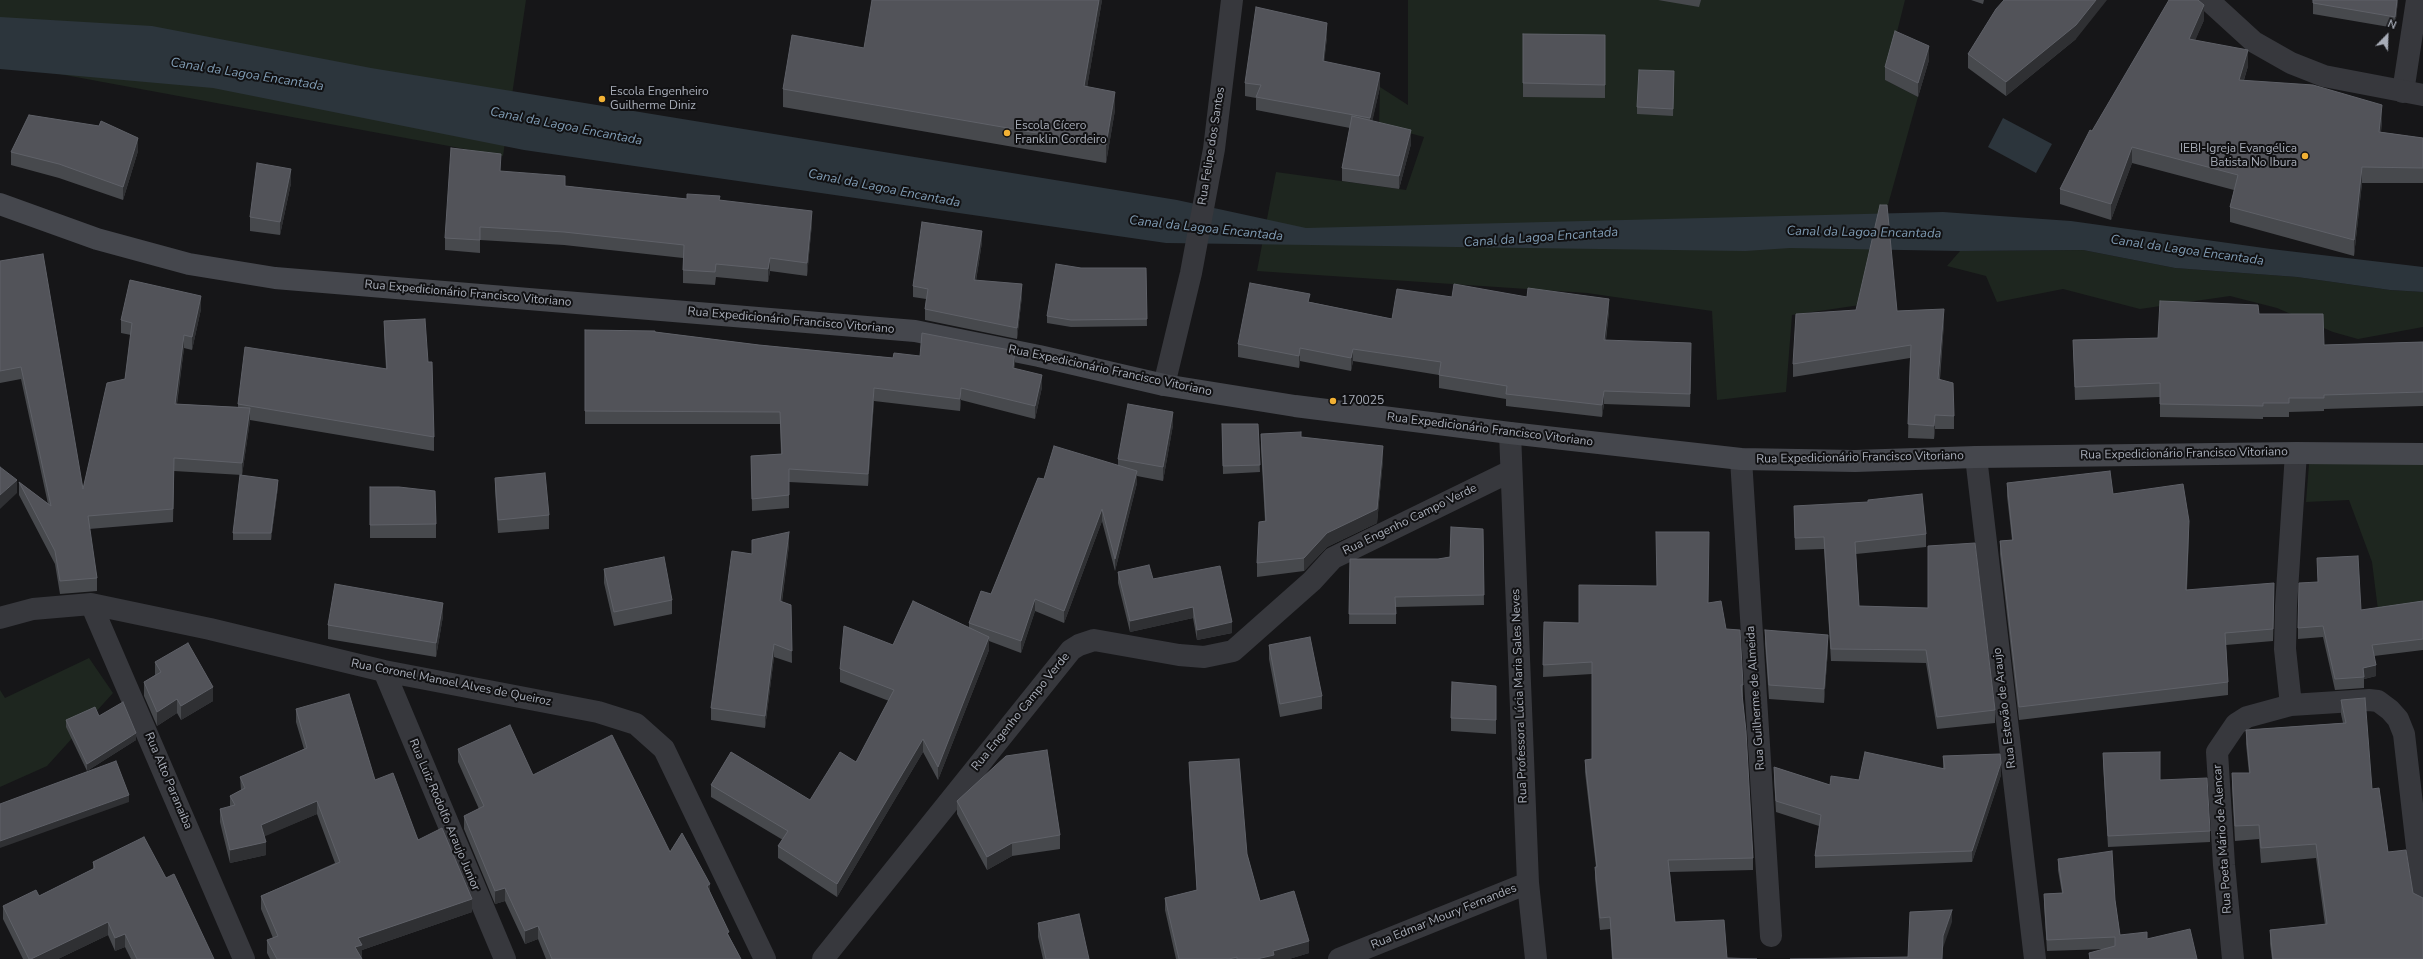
<!DOCTYPE html>
<html>
<head>
<meta charset="utf-8">
<style>
	body { margin:0 }
	#map { position:relative; width:2423px; height:959px; overflow:hidden; background:#161618; font-family:"Nunito Sans",sans-serif }
	canvas { display:block }
	.north { position:absolute; left:2367px; top:16px; width:40px; height:40px; -webkit-text-stroke:3px #111113; paint-order:stroke; rotate:23deg; font-size:11px; font-weight:700; line-height:16px; text-align:center; color:#a8adb8 }
	.north::after { content:''; display:block; margin:auto; width:14px; height:18px; background:#a8adb8; clip-path:polygon(50% 0,100% 100%,50% 72%,0 100%) }
</style>
</head>
<body>
<div id="map">
<canvas width="2423" height="959"></canvas>
<div class="north">N</div>
</div>
<script>
const ctx = document.querySelector('canvas').getContext('2d');
ctx.lineJoin = 'round';
function paint(path, color) { ctx.fillStyle = color; ctx.fill(path, 'evenodd'); }
const poly = rows => new Path2D(rows.map(r => 'M' + r).join(''));
function trace(path, color, width, dash) { ctx.strokeStyle = color; ctx.lineWidth = width; ctx.lineCap = dash ? 'butt' : 'round'; ctx.setLineDash(dash || []); ctx.stroke(path); }
function drawText(font, color, halo, rows, align = 'center') {
  ctx.font = font + ' "Nunito Sans",sans-serif'; ctx.lineWidth = 4; ctx.setLineDash([]); ctx.textBaseline = 'middle'; ctx.strokeStyle = halo; ctx.fillStyle = color; for (const [text, x, y, turn = 0] of rows) {
    ctx.save(); ctx.translate(x, y); ctx.rotate((+turn || 0) * Math.PI / 180); ctx.textAlign = isNaN(turn) ? turn : align; if (halo) ctx.strokeText(text, 0, 0); ctx.fillText(text, 0, 0); ctx.restore();
  }
}
const green = poly([
	[0,0,526,0,503,156,0,63],
	[1408,0,1905,0,1885,80,1918,97,1860,305,1792,315,1786,392,1717,400,1712,311,1587,293,1257,271,1276,172,1406,190,1424,137,1379,125,1380,87,1408,105],
	[2083,250,2175,268,2297,277,2390,290,2423,292,2423,327,2358,339,2333,332,2277,308,2230,296,2140,309,2063,289,1997,302,1986,276,1947,266,1960,251],
	[2423,463,2423,612,2378,610,2372,562,2349,500,2306,502,2309,464],
	[89,658,113,693,47,766,0,787,0,690,5,698]
]);
const water = poly([
	[0,17,152,26,371,68,1177,200,1306,228,1943,212,2071,221,2271,249,2423,267,2423,292,2390,290,2297,277,2175,268,2083,250,1960,251,1790,248,1745,251,1166,243,524,150,213,88,0,69],
	[2003,118,2052,144,2036,173,1988,147]
]);
const minor = poly([
	[2403,92,2417,0],
	[1164,385,1191,273,1214,149,1232,0],
	[1510,433,1528,883,1536,959],
	[1976,457,2035,959],
	[1741,459,1771,936],
	[91,604,244,959],
	[0,618,33,609,91,604,210,629,384,671,598,712,636,724,664,749,765,959],
	[384,671,505,959],
	[2291,705,2285,649,2286,606,2296,453],
	[823,959,1071,650,1079,645,1094,640,1179,655,1204,657,1233,651,1312,581,1333,558,1511,471],
	[1339,959,1528,883],
	[2233,959,2224,865,2217,752,2236,724,2247,717,2291,705,2369,700,2378,701,2390,710,2398,719,2404,734,2423,900]
]);
const tertiary = poly([
	[2208,0,2254,42,2291,63,2324,76,2423,95]
]);
const secondary = poly([
	[0,204,97,239,189,264,275,278,915,331,1039,356,1164,385,1295,406,1510,433,1741,459,1855,461,1976,457,2296,453,2423,454]
]);
const wall = poly([
	[1102,0,1087,87,1115,110,1106,163,783,107,783,89,864,48],
	[1658,0,1701,0,1699,7],
	[1971,0,1984,0,1983,4],
	[2398,0,2395,28,2313,14,2313,3],
	[2204,20,2195,40,2248,66,2244,80,2382,121,2381,132,2423,138,2423,183,2362,183,2354,256,2230,222,2230,207,2234,190,2132,163,2111,220,2060,204,2060,189,2092,131],
	[1523,34,1605,35,1605,98,1523,97],
	[1327,37,1324,61,1380,87,1372,121,1411,144,1399,189,1342,181,1342,168,1350,128,1256,110,1256,98,1245,96,1245,83],
	[2076,39,2006,96,1968,68,1968,54],
	[1929,60,1918,97,1885,80,1885,67],
	[1674,78,1673,116,1637,114,1637,107],
	[99,126,138,151,123,200,59,178,11,165,11,152],
	[501,171,565,186,687,199,720,200,812,223,807,276,770,271,768,282,716,277,715,285,683,283,683,258,564,245,480,240,480,253,445,250,445,238],
	[291,183,280,235,250,231,250,217],
	[982,242,976,281,1022,296,1017,339,925,320,925,309,926,299,913,297,913,286],
	[0,261,83,489,125,379,131,335,121,333,121,320,201,309,192,350,184,348,177,404,238,407,238,404,386,369,384,335,384,321,428,362,434,437,434,451,250,420,242,475,174,471,173,522,89,529,97,578,97,591,60,594,55,564,19,495,19,482,48,504,21,379,0,383],
	[1081,268,1146,268,1147,326,1071,327,1047,323,1047,316],
	[1452,297,1609,311,1606,340,1691,356,1690,407,1604,404,1602,417,1506,406,1506,399,1439,388,1439,375,1353,361,1351,371,1300,361,1299,368,1238,357,1238,344,1310,302,1392,319],
	[1856,310,1897,311,1944,323,1940,379,1954,416,1954,429,1935,429,1934,439,1908,438,1910,358,1793,377,1793,364],
	[2259,314,2324,345,2423,342,2423,406,2324,409,2324,411,2289,412,2289,417,2263,417,2263,419,2160,417,2160,397,2075,400,2073,340,2158,338],
	[585,330,655,332,759,345,893,358,920,356,1015,364,1014,368,1042,387,1035,419,961,400,960,411,874,401,868,486,789,482,789,508,752,511,751,456,781,454,780,424,585,424],
	[1222,424,1258,424,1260,472,1223,474],
	[1173,425,1163,481,1137,476,1137,483,1115,571,1102,521,1064,623,1035,611,1021,653,989,641,989,650,938,780,923,752,837,897,778,858,778,846,783,840,711,797,711,785,810,800,856,762,889,701,840,682,840,669,893,645,969,628,969,623,991,594,1044,479,1118,465,1118,459],
	[1261,434,1301,437,1383,460,1377,523,1327,547,1304,571,1257,577,1257,563,1265,521,1261,448],
	[495,478,549,515,549,529,498,533,495,491],
	[2007,483,2113,494,2189,533,2187,590,2274,596,2273,641,2226,645,2228,682,2228,695,2019,720,2000,554,2000,541,2012,540,2007,496],
	[278,487,271,540,233,540,233,533],
	[370,487,436,524,436,538,370,538],
	[1794,506,1926,534,1926,547,1856,554,1859,606,1928,608,1995,710,1995,723,1937,729,1926,663,1831,661,1824,549,1795,550],
	[1483,529,1484,605,1396,607,1396,624,1349,624,1350,559,1438,559,1450,557],
	[789,545,782,602,791,605,792,663,774,657,765,728,711,720,711,708,752,554],
	[2317,558,2361,610,2423,601,2423,650,2374,656,2376,676,2364,679,2364,688,2335,690,2323,637,2298,639,2298,628,2318,582],
	[604,569,672,600,672,614,614,626,604,583],
	[1118,572,1153,579,1232,633,1197,640,1193,618,1130,632,1118,583],
	[1708,603,1726,629,1743,685,1743,697,1742,697,1753,858,1753,870,1670,872,1675,922,1727,958,1757,959,1612,959,1610,929,1600,930,1595,879,1595,867,1596,867,1585,772,1585,760,1592,759,1592,674,1543,677,1544,622,1579,623],
	[443,616,436,657,328,639,328,625],
	[1765,630,1828,649,1824,703,1769,699,1765,644],
	[1269,645,1322,696,1322,709,1280,717,1269,659],
	[155,662,213,701,181,720,177,713,157,726,144,696,144,682,155,675],
	[1496,686,1496,734,1451,731,1451,718],
	[2341,700,2372,789,2388,852,2423,959,2272,959,2270,944,2270,930,2325,925,2316,858,2261,863,2259,839,2235,841,2232,788,2232,773,2249,773,2246,744,2246,730,2343,723,2341,714],
	[296,709,375,780,472,912,362,950,362,957,361,958,362,959,270,959,267,953,267,940,273,938,261,909,261,896,335,863,317,814,264,836,266,855,230,863,220,822,220,809,230,807,230,796,241,790,240,777,304,749,296,722],
	[99,716,136,740,87,771,66,727,66,720],
	[458,749,533,775,670,852,710,892,729,936,741,959,546,959,538,939,525,944,505,901,495,904,464,829,464,816,479,809,458,762],
	[2103,753,2160,780,2210,831,2210,842,2108,847,2103,764],
	[1943,756,2001,775,1972,862,1815,868,1815,856,1819,826,1776,812,1774,779,1774,767,1830,785,1859,780,1943,768],
	[1189,762,1247,854,1260,901,1309,953,1289,959,1176,959,1165,910,1165,898,1197,890,1189,775],
	[957,801,1060,835,1060,849,1012,856,987,870,957,814],
	[2058,859,2115,900,2120,935,2147,939,2197,959,2089,959,2089,953,2106,949,2047,951,2044,905,2044,894,2062,893,2058,870],
	[93,862,166,878,214,959,131,959,125,947,115,951,108,935,58,959,23,959,3,919,3,906,39,896,93,869],
	[1038,923,1089,959,1043,959,1038,937]
]);
const shadedWall = poly([
	[1099,0,1102,0,1084,105,1084,86],
	[2096,0,2107,0,2076,39,2006,96,2006,82],
	[2397,0,2398,0,2395,28,2395,17],
	[2204,5,2204,20,2189,55,2189,39],
	[1327,23,1327,37,1323,74,1323,61],
	[1929,46,1929,60,1918,97,1918,83],
	[2248,50,2248,66,2239,95,2239,80],
	[1380,73,1380,87,1370,132,1370,118],
	[1115,92,1115,110,1106,163,1106,145],
	[2382,105,2382,121,2379,147,2379,132],
	[1411,130,1411,144,1399,189,1399,176],
	[138,138,138,151,123,200,123,187],
	[2132,147,2132,163,2111,220,2111,204],
	[2362,167,2362,183,2354,256,2354,240],
	[291,169,291,183,280,235,280,222],
	[812,211,812,223,807,276,807,263],
	[982,231,982,242,974,292,974,280],
	[770,258,770,271,768,282,768,269],
	[1022,284,1022,296,1017,339,1017,328],
	[201,296,201,309,192,350,192,337],
	[1609,299,1609,311,1604,353,1604,340],
	[1944,309,1944,323,1938,392,1938,379],
	[184,335,184,348,175,416,175,404],
	[1691,343,1691,356,1690,407,1690,394],
	[1300,348,1300,361,1299,368,1299,356],
	[1353,349,1353,361,1351,371,1351,358],
	[1015,351,1015,364,1013,380,1013,368],
	[1042,375,1042,387,1035,419,1035,406],
	[874,388,874,401,868,486,868,474],
	[961,388,961,400,960,411,960,399],
	[1604,391,1604,404,1602,417,1602,405],
	[250,408,250,421,242,475,242,463],
	[1173,412,1173,425,1163,481,1163,467],
	[1935,415,1935,429,1934,439,1934,426],
	[1383,446,1383,460,1377,523,1327,547,1304,571,1304,558],
	[1137,471,1137,483,1115,571,1115,559],
	[17,480,17,493,0,509,0,495],
	[278,480,278,487,271,540,271,533],
	[1102,509,1102,521,1064,623,1064,611],
	[2189,521,2189,533,2186,602,2186,590],
	[789,532,789,545,780,614,780,601],
	[2274,583,2274,596,2273,641,2273,629],
	[1035,599,1035,611,1021,653,1021,641],
	[443,603,443,616,436,657,436,643],
	[1193,607,1193,618,1130,632,1130,621],
	[1232,622,1232,633,1197,640,1197,630],
	[1828,635,1828,649,1824,703,1824,689],
	[989,637,989,650,938,780,938,767],
	[774,644,774,657,765,728,765,716],
	[2376,665,2376,676,2364,679,2363,668],
	[213,687,213,701,181,720,181,706],
	[177,699,177,713,157,726,157,712],
	[136,733,136,740,87,771,87,764],
	[923,739,923,752,837,897,837,884],
	[2001,763,2001,775,1972,862,1972,851],
	[129,795,129,802,0,848,0,841],
	[317,801,317,814,261,838,261,825],
	[266,842,266,855,230,863,230,850],
	[1012,843,1012,856,987,870,987,857],
	[710,884,710,898,707,886],
	[505,888,505,901,495,904,495,891],
	[472,899,472,912,362,950,362,957,358,959,355,947,358,938],
	[1952,910,1952,922,1943,948,1942,959,1943,936],
	[108,922,108,935,58,959,31,959],
	[538,926,538,939,525,944,525,931],
	[125,934,125,947,115,951,115,938],
	[1309,941,1309,953,1289,959,1257,959,1273,951]
]);
const building = poly([
	[872,0,1099,0,1084,86,1115,92,1106,145,783,89,792,35,864,48,872,0],
	[2004,0,2096,0,2076,25,2006,82,1968,54,1996,9,2004,0],
	[2169,0,2198,0,2204,5,2189,39,2248,50,2239,80,2313,85,2382,105,2379,132,2423,138,2423,168,2362,167,2354,240,2230,207,2238,175,2132,147,2111,204,2060,189,2090,130,2092,131,2169,0],
	[2313,0,2397,0,2395,17,2313,3,2313,0],
	[1256,7,1327,23,1323,61,1380,73,1370,118,1256,97,1261,85,1245,83,1256,7],
	[1895,31,1929,46,1918,83,1885,67,1895,31],
	[1523,34,1605,35,1605,85,1523,83,1523,34],
	[1639,70,1674,71,1673,109,1637,107,1639,70],
	[29,115,99,126,101,121,138,138,123,187,59,164,11,152,29,115],
	[1352,116,1411,130,1399,176,1342,168,1352,116],
	[451,148,501,154,500,171,565,176,565,186,687,199,687,194,720,196,719,200,812,211,807,263,770,258,768,269,716,264,715,272,683,270,684,245,564,232,480,227,480,240,445,238,451,148],
	[257,163,291,169,280,222,250,217,257,163],
	[1880,205,1887,205,1897,311,1944,309,1938,379,1953,383,1954,416,1935,415,1934,426,1908,424,1911,345,1793,364,1796,314,1856,310,1880,205],
	[922,222,982,231,974,280,1022,284,1017,328,925,309,928,289,913,286,922,222],
	[43,254,83,489,107,383,125,379,132,323,121,320,130,280,201,296,192,337,184,335,175,404,250,408,242,463,174,458,173,509,88,516,97,578,60,581,55,551,19,482,51,506,21,367,0,371,0,261,43,254],
	[1056,264,1081,268,1146,268,1147,319,1071,320,1047,316,1056,264],
	[1250,283,1310,294,1308,302,1392,319,1397,289,1452,297,1454,284,1527,297,1528,288,1609,299,1604,340,1691,343,1690,394,1604,391,1602,405,1506,394,1507,386,1439,375,1441,362,1353,349,1351,358,1300,348,1299,356,1238,344,1250,283],
	[2160,301,2258,305,2259,314,2323,314,2324,345,2423,342,2423,392,2324,395,2324,398,2289,398,2289,403,2263,403,2263,406,2160,404,2160,383,2075,387,2073,340,2158,338,2160,301],
	[425,319,428,362,432,362,434,437,238,404,245,347,387,369,384,321,425,319],
	[585,330,655,331,655,332,759,345,893,358,894,353,920,356,922,333,1015,351,1013,368,1042,375,1035,406,961,388,960,399,874,388,868,474,789,469,789,495,752,499,751,456,782,454,780,412,585,411,585,330],
	[1128,404,1173,412,1163,467,1118,459,1128,404],
	[1222,424,1258,424,1260,465,1223,466,1222,424],
	[1301,432,1301,437,1383,446,1377,509,1327,533,1304,558,1257,563,1259,522,1266,521,1261,434,1301,432],
	[1054,446,1137,471,1115,559,1102,509,1064,611,1035,599,1021,641,969,623,981,591,991,594,1038,478,1044,479,1054,446],
	[0,467,17,480,0,495,0,467],
	[2110,471,2113,494,2183,484,2189,521,2186,590,2274,583,2273,629,2225,633,2228,682,2019,707,2000,541,2013,540,2007,483,2110,471],
	[545,473,549,515,498,520,495,478,545,473],
	[240,475,278,480,271,533,233,533,240,475],
	[370,487,399,487,435,491,436,524,370,525,370,487],
	[1922,494,1926,534,1855,542,1859,606,1928,608,1928,546,1975,543,1995,710,1937,717,1926,650,1831,649,1824,537,1795,538,1794,506,1868,502,1868,500,1922,494],
	[1451,527,1483,529,1484,595,1395,597,1396,614,1349,614,1350,559,1438,559,1450,557,1451,527],
	[789,532,780,601,791,605,792,651,774,644,765,716,711,708,732,551,752,554,752,540,789,532],
	[1656,532,1709,532,1708,603,1721,601,1726,629,1740,630,1743,685,1741,685,1746,731,1753,858,1668,860,1675,922,1724,920,1727,958,1757,959,1613,959,1610,917,1600,918,1595,867,1597,867,1585,760,1592,759,1592,662,1543,665,1544,622,1579,623,1579,585,1657,586,1656,532],
	[2358,556,2361,610,2423,601,2423,639,2372,645,2376,665,2363,668,2364,677,2335,679,2323,626,2298,628,2299,583,2318,582,2317,558,2358,556],
	[664,557,672,600,614,612,604,569,664,557],
	[1149,565,1153,579,1220,566,1232,622,1197,630,1193,607,1130,621,1118,572,1149,565],
	[335,584,443,603,436,643,328,625,335,584],
	[913,601,989,637,938,767,923,739,837,884,778,846,788,831,711,785,731,752,810,800,840,752,856,762,894,690,840,669,844,626,893,645,913,601],
	[1765,630,1828,635,1824,689,1769,685,1765,630],
	[1310,637,1322,696,1280,704,1269,645,1310,637],
	[188,643,213,687,181,706,177,699,157,712,144,682,161,672,155,662,188,643],
	[1452,682,1496,686,1496,720,1451,718,1452,682],
	[349,694,375,780,393,773,418,840,442,828,472,899,358,938,362,945,355,947,362,959,277,959,267,940,278,936,261,896,340,862,317,801,261,825,266,842,230,850,220,809,235,805,230,796,245,788,240,777,307,748,296,709,349,694],
	[2365,698,2372,789,2379,788,2388,852,2406,850,2413,893,2423,898,2423,959,2273,959,2270,930,2327,924,2316,844,2261,848,2259,825,2235,826,2232,773,2250,773,2246,730,2346,723,2341,700,2365,698],
	[123,702,136,733,87,764,66,720,95,707,99,716,123,702],
	[510,725,533,775,612,735,670,852,682,833,710,884,707,886,729,932,727,933,741,959,552,959,538,926,525,931,505,888,495,891,464,816,484,806,458,749,510,725],
	[1047,750,1060,835,1012,843,987,857,957,801,1006,756,1047,750],
	[1865,752,1945,769,1943,756,2000,754,2001,763,1972,851,1815,856,1821,815,1776,801,1774,767,1830,785,1831,776,1859,780,1865,752],
	[2160,752,2160,780,2207,778,2210,831,2108,836,2103,753,2160,752],
	[1239,759,1247,854,1260,901,1294,891,1309,941,1273,951,1274,955,1257,959,1237,959,1237,957,1229,959,1179,959,1165,898,1197,890,1189,762,1239,759],
	[116,761,129,795,0,841,0,804,116,761],
	[144,837,166,878,174,874,214,959,137,959,125,934,115,938,108,922,31,959,29,959,3,906,36,890,39,896,95,868,93,862,144,837],
	[2112,851,2115,900,2120,935,2147,932,2147,939,2190,929,2197,959,2090,959,2089,953,2115,946,2115,937,2047,940,2044,894,2063,893,2058,859,2112,851],
	[1952,910,1943,936,1942,959,1790,959,1908,957,1910,912,1952,910],
	[1079,914,1089,959,1046,959,1038,923,1079,914]
]);
const markers = [
	[602,99,4,"#f2b134"],
	[1007,133,4,"#f2b134"],
	[2305,156,4,"#f2b134"],
	[1333,401,4,"#f2b134"]
];
const poiNames = [
	["Escola Engenheiro",610,92],
	["Guilherme Diniz",610,106],
	["Escola Cícero",1015,126],
	["Franklin Cordeiro",1015,140],
	["IEBI-Igreja Evangélica",2297,149,"right"],
	["Batista No Ibura",2297,163,"right"],
	["170025",1341,401]
];
const streetNames = [
	["Rua Felipe dos Santos",1212,146,-81],
	["Rua Expedicionário Francisco Vitoriano",468,294,5],
	["Rua Expedicionário Francisco Vitoriano",791,321,5],
	["Rua Expedicionário Francisco Vitoriano",1110,371,12],
	["Rua Expedicionário Francisco Vitoriano",1490,430,7],
	["Rua Expedicionário Francisco Vitoriano",2184,454,-1],
	["Rua Expedicionário Francisco Vitoriano",1860,458,-1],
	["Rua Engenho Campo Verde",1410,520,-26],
	["Rua Coronel Manoel Alves de Queiroz",451,683,11],
	["Rua Professora Lúcia Maria Sales Neves",1520,696,-92],
	["Rua Guilherme de Almeida",1756,698,-94],
	["Rua Estevão de Araujo",2005,708,-97],
	["Rua Engenho Campo Verde",1021,712,-51],
	["Rua Alto Paranaiba",168,781,67],
	["Rua Luiz Rodolfo Araujo Junior",444,815,67],
	["Rua Poeta Mário de Alencar",2223,839,-94],
	["Rua Edmar Moury Fernandes",1444,917,-22]
];
const waterNames = [
	["Canal da Lagoa Encantada",247,75,9],
	["Canal da Lagoa Encantada",566,127,11],
	["Canal da Lagoa Encantada",884,189,11],
	["Canal da Lagoa Encantada",1206,229,6],
	["Canal da Lagoa Encantada",1864,233,1],
	["Canal da Lagoa Encantada",1541,238,-4],
	["Canal da Lagoa Encantada",2187,251,8]
];
paint(green, '#1e261f');
paint(water, '#2c353c');
trace(minor, '#37383d', 22);
trace(tertiary, '#37383d', 22);
trace(secondary, '#45474d', 22);
paint(wall, '#47494d');
paint(shadedWall, '#2f3033');
paint(building, '#525359');
trace(building, '#5f6168', 1);
for (const [x, y, r, color] of markers) { const dot = new Path2D(); dot.arc(x, y, r, 0, 2 * Math.PI); ctx.fillStyle = color; ctx.fill(dot); trace(dot, '#111113', 1.5); }
drawText('12px', '#a8adb8', '#111113', poiNames, 'left');
drawText('12px', '#a8adb8', '#111113', streetNames);
drawText('italic 13px', '#7f9bb3', '#111113', waterNames);
</script>
</body>
</html>
